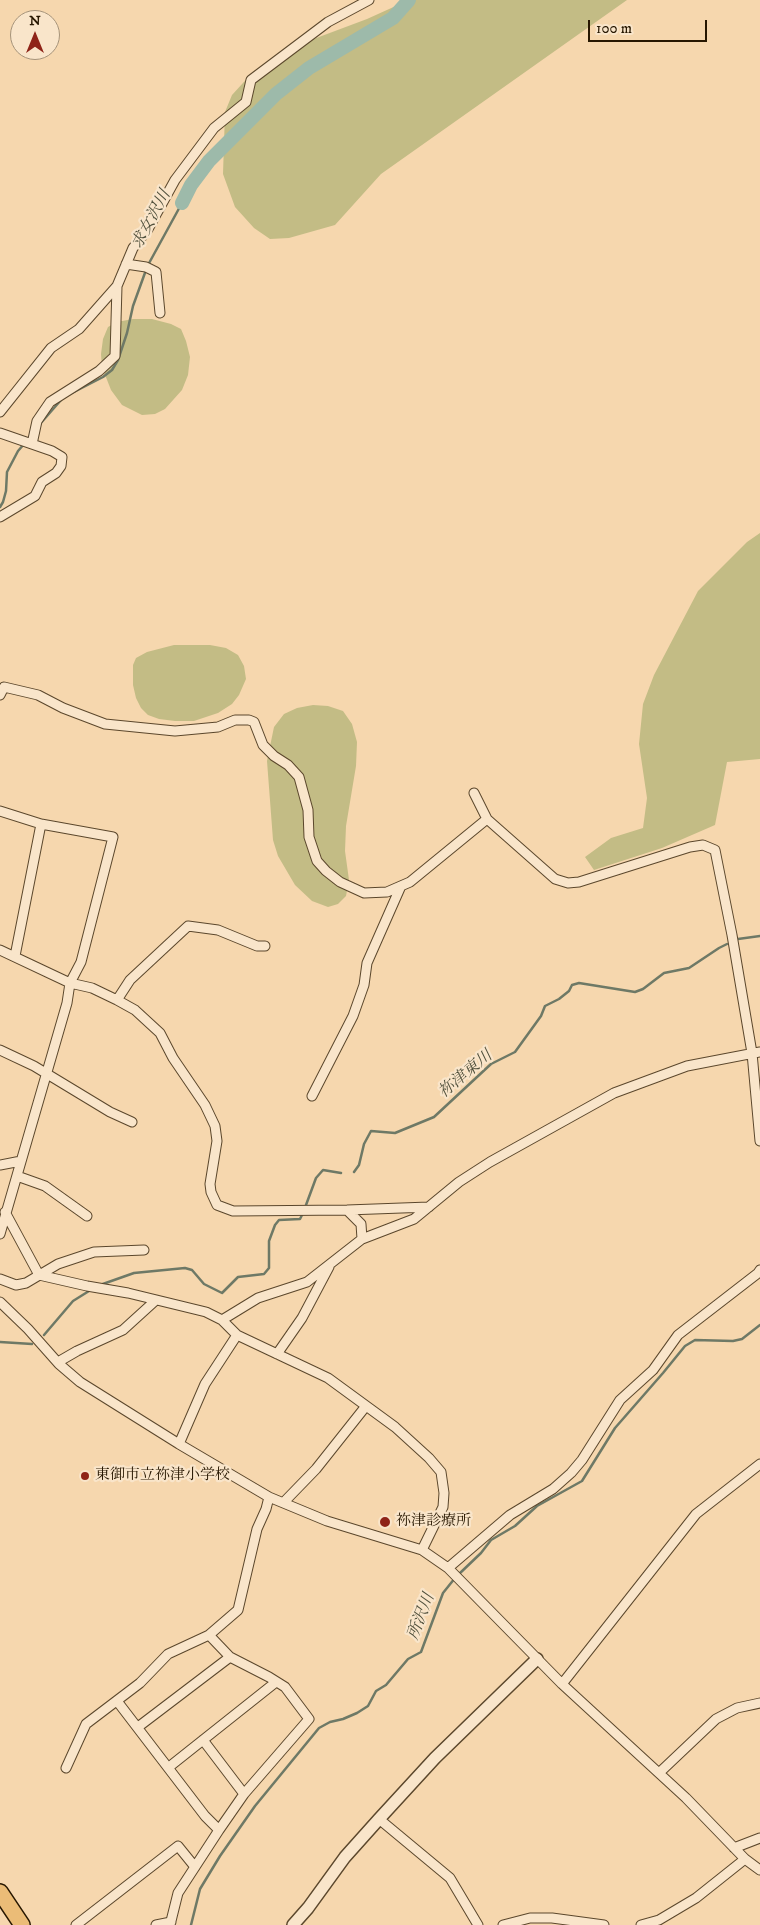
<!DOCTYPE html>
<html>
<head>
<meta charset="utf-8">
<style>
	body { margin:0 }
	#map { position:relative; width:760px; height:1925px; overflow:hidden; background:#f6d7ae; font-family:"IM FELL DW Pica",serif }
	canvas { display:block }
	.north { position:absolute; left:10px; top:10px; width:50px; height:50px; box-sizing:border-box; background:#f9e5ca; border:1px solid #a5937a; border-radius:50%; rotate:0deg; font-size:14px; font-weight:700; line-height:20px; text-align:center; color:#271701 }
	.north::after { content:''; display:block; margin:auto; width:18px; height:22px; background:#8f2418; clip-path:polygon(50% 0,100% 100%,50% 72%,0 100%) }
	.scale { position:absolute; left:588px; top:20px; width:119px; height:22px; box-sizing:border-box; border:2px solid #271701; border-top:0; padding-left:6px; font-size:15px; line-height:18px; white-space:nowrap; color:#271701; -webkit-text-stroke:4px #f9e5ca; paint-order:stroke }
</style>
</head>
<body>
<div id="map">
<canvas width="760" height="1925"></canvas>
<div class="north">N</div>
<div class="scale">100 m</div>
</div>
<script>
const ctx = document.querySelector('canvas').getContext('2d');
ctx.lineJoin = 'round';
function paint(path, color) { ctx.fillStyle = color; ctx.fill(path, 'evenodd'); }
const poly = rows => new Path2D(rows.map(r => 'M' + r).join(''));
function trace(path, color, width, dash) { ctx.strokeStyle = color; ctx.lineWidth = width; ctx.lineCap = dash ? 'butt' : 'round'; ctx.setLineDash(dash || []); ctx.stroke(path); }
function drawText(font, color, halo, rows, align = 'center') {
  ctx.font = font + ' "IM FELL DW Pica","Noto Serif JP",serif'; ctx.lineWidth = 4.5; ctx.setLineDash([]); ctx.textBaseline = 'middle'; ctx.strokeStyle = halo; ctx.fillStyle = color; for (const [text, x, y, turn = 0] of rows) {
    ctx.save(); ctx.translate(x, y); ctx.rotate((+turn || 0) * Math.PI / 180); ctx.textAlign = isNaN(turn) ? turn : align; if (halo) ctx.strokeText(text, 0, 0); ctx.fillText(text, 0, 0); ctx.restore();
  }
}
const green = poly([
	[409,0,627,0,381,174,335,225,289,238,270,239,254,228,235,207,223,174,225,112,232,95,253,72,287,49,367,19],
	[133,319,152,319,171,324,181,329,186,341,190,357,188,375,182,390,165,409,155,414,142,415,122,405,111,390,102,367,101,354,103,339,108,327,117,322],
	[760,533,760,759,727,762,715,825,662,848,594,870,585,857,611,838,643,828,647,798,639,744,643,704,654,675,698,591,747,542],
	[174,645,210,645,226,648,238,655,244,666,246,679,239,695,232,704,218,713,194,721,175,721,159,719,148,715,141,708,136,698,133,685,133,665,136,658,147,652],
	[313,705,328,706,343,711,352,724,357,742,356,766,346,826,345,851,349,880,346,896,338,904,328,907,312,901,295,885,278,856,273,840,267,761,274,727,284,714,297,708]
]);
const stream = poly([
	[148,265,182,203],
	[70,394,103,377,112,370,118,360,127,333,133,306,146,270],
	[40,424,61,400],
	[0,507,3,502,6,491,7,472,18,451,24,444],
	[738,939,760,936],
	[354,1172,359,1165,364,1144,371,1131,395,1133,434,1117,491,1064,515,1052,541,1016,545,1006,559,999,569,991,572,985,579,983,635,992,643,989,664,973,689,968,719,948,727,944],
	[306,1205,316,1178,323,1170,341,1173],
	[100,1285,134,1273,185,1268,192,1270,204,1284,222,1293,238,1277,264,1274,269,1268,269,1241,275,1225,279,1220,300,1219,302,1215],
	[44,1335,73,1301,89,1291],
	[0,1342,32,1344],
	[459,1574,481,1553,491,1540,515,1526,537,1506,582,1481,615,1428,663,1373,685,1346,695,1340,733,1341,742,1339,760,1325],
	[191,1925,200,1889,220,1856,255,1806,319,1728,330,1722,343,1719,357,1713,368,1706,376,1691,386,1685,408,1659,421,1652,443,1593,455,1578]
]);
const river = poly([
	[182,203,191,185,209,161,276,94,309,68,393,18,409,0]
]);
const minor = poly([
	[126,264,146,267,156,272,160,313],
	[0,412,51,348,79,329,117,286,133,248,148,229,175,180,214,128,246,102,251,80,328,22,369,0],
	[0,433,52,451,62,457,61,466,56,473,42,482,35,496,0,517],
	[32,444,37,421,50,402,99,371,115,356,117,286],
	[0,695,4,687,38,695,63,708,105,724,175,731,218,727,235,720,249,720,254,722,263,745,274,756,288,765,299,777,308,810,309,837,317,861,326,871,340,882,364,893,387,892,410,882,487,819],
	[474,793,487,819,555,879,568,883,579,882,690,847,703,845,715,850,732,935,752,1053,760,1141],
	[0,811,41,824,113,837,81,962,70,983,67,1003,0,1234],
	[0,950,70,983,92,988,117,1000,135,1010,160,1033,173,1058,205,1105,215,1126,217,1141,210,1184,211,1192,217,1205,233,1211,347,1210,429,1207],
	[15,956,41,824],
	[117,1000,130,980,188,926,218,930,257,946,265,946],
	[0,1050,34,1066,110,1112,132,1122],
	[312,1096,353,1016,364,985,367,963,401,886],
	[0,1165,21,1161],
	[17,1176,45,1186,87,1216],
	[347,1210,361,1224,362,1239],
	[5,1212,39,1275,87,1286,128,1293,206,1312,222,1320,237,1335,328,1378,395,1427,429,1458,441,1472,444,1493,443,1507,422,1550],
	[0,1279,16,1285,26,1283,58,1264,94,1252,144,1250],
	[0,1302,28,1329,59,1364,80,1382,179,1444,269,1497,327,1521,422,1550,448,1568,562,1684,686,1798,745,1859,760,1870],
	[222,1320,258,1298,307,1282,362,1239,414,1219,459,1182,490,1162,614,1093,687,1066,760,1052],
	[277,1354,302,1318,329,1267],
	[58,1362,77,1351,123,1330,156,1300],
	[179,1444,205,1384,237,1335],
	[284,1502,316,1469,366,1406],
	[448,1568,510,1515,553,1489,571,1473,582,1460,620,1400,653,1370,678,1335,758,1273,760,1270],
	[562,1684,696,1514,760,1464],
	[117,1701,205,1816,219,1830],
	[138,1727,230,1657],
	[203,1740,244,1794],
	[169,1767,276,1682],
	[66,1768,86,1724,140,1683,168,1654,209,1635,238,1610,257,1529,266,1509,269,1497],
	[659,1773,716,1719,737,1708,760,1703],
	[379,1819,450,1878,478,1925],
	[734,1848,760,1838],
	[76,1925,178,1846,195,1867],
	[156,1925,171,1922],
	[170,1925,178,1893,219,1830,244,1794,309,1719,285,1687,269,1677,230,1657,209,1635],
	[503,1925,530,1918,552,1918,604,1925],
	[641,1925,659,1920,696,1898,745,1859]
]);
const tertiary = poly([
	[293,1925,308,1908,345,1857,379,1819,435,1758,537,1659]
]);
const primary = poly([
	[0,1892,22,1925]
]);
const markers = [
	[85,1476,5,"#8f2418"],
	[385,1522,6,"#8f2418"]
];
const poiNames = [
	["東御市立祢津小学校",95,1476],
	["祢津診療所",396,1522]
];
const waterNames = [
	["求女沢川",152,220,-62],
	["祢津東川",466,1075,-40],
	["所沢川",422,1617,-69]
];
paint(green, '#c3bc85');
trace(stream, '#6e7966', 2.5);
trace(river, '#9dbaaa', 14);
trace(minor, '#5b472c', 11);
trace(tertiary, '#5b472c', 14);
trace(primary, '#271701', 18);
trace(minor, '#f9e5ca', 9);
trace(tertiary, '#f9e5ca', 11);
trace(primary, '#ebbc77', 15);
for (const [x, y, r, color] of markers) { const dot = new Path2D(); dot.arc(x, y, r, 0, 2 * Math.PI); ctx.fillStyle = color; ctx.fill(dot); trace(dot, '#f9e5ca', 2); }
drawText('15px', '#271701', '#f9e5ca', poiNames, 'left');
drawText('italic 16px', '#50503c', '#f9e5ca', waterNames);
</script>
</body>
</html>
